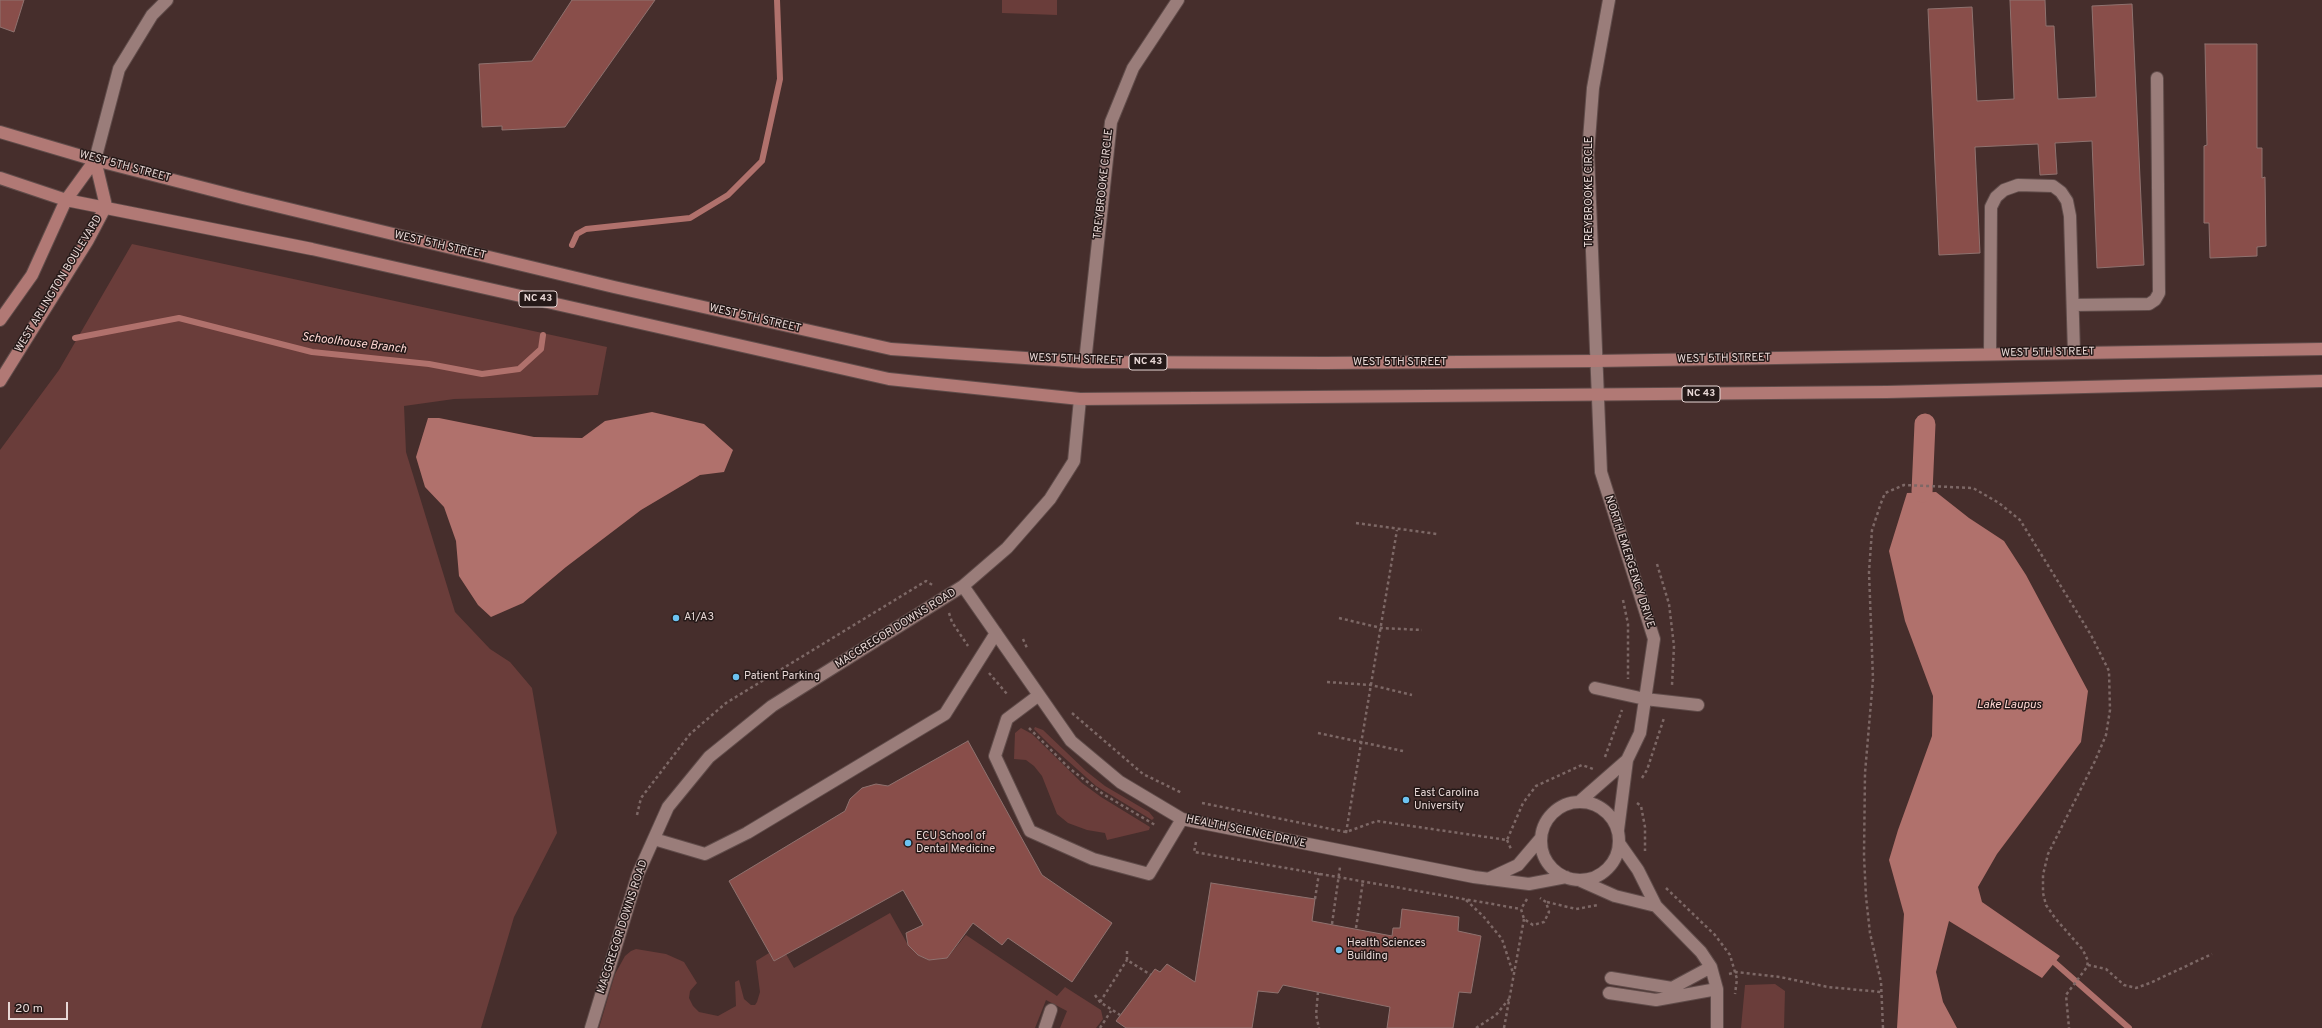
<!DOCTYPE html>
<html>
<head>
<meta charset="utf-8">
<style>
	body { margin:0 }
	#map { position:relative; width:2322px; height:1028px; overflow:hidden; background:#462e2c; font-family:Overpass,sans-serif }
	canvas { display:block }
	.scale { position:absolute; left:8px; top:1002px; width:60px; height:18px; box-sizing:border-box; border:2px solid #e8d8d6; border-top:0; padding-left:5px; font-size:12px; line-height:14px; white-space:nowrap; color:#e8d8d6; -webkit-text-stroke:3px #251918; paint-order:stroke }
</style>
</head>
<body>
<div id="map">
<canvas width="2322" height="1028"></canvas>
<div class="scale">20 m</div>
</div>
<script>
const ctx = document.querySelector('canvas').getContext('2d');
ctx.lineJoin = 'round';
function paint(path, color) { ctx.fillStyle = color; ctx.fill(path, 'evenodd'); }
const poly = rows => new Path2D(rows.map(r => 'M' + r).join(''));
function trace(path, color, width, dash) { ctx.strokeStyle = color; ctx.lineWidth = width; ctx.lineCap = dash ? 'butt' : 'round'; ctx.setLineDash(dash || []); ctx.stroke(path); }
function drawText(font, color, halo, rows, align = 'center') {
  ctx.font = font + ' Overpass,sans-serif'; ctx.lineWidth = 3; ctx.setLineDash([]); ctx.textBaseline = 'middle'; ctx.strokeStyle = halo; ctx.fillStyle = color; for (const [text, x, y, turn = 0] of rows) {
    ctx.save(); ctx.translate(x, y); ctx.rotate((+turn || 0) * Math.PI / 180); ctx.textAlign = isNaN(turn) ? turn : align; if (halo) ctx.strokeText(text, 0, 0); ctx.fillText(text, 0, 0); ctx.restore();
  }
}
const green = poly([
	[1002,0,1057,0,1057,15,1002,13],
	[132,244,607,347,598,395,454,399,404,406,406,452,455,612,490,649,510,662,532,688,557,833,514,917,481,1028,0,1028,0,450,59,370],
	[1035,727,1043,730,1086,771,1105,786,1149,812,1154,818,1152,820,1096,786,1050,745,1034,729],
	[1021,728,1032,734,1082,783,1101,797,1150,827,1149,830,1107,840,1105,833,1087,830,1068,823,1057,814,1042,776,1034,766,1026,760,1014,759,1015,733],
	[890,913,908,945,918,955,929,960,947,958,966,935,1057,996,1065,987,1101,1010,1103,1019,1096,1028,1060,1028,1067,1011,1046,1000,1035,1028,599,1028,615,974,625,956,631,951,636,949,666,954,684,962,697,983,690,991,689,998,693,1006,699,1012,718,1016,736,1006,735,982,739,980,744,999,751,1005,755,1005,757,1002,760,992,756,961,769,953,774,961,786,954,794,968],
	[1775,984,1785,991,1784,1028,1741,1028,1745,985]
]);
const water = poly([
	[652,412,704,424,733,450,724,472,700,475,641,510,566,567,523,603,491,617,478,605,459,576,456,541,444,507,425,487,416,457,428,418,439,418,534,437,582,438,605,421],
	[1936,492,1969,518,2004,541,2026,575,2088,691,2081,742,1997,854,1978,887,1982,902,2060,956,2042,978,1949,921,1936,972,1943,1002,1957,1028,1897,1028,1904,914,1889,860,1898,830,1932,736,1933,696,1905,621,1889,551,1907,493]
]);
const stream = poly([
	[572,245,577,234,586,229,690,218,728,195,762,161,780,79,777,0],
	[75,338,179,318,312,352,429,364,482,374,519,369,541,349,543,335],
	[2054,962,2129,1028]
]);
const canal = poly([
	[1922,492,1925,424]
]);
const building = poly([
	[0,0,24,0,14,32,0,27,0,0],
	[572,0,655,0,565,127,502,130,502,126,482,127,479,64,532,61,572,0],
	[2010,0,2045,0,2046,26,2054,26,2058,99,2096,97,2092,6,2132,4,2144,265,2097,268,2092,141,2055,143,2057,174,2040,175,2038,144,1975,147,1980,253,1939,255,1928,9,1972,7,1977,101,2014,99,2010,0],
	[2205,44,2257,44,2257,148,2262,148,2262,178,2265,177,2266,246,2257,247,2257,256,2210,258,2209,223,2204,223,2204,146,2207,145,2205,44],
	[968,741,1042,875,1112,923,1072,982,1008,938,1002,945,973,923,947,958,929,960,918,955,908,945,906,933,923,925,903,890,774,961,729,881,845,811,850,799,862,788,876,784,888,786,968,741],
	[1211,883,1315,899,1312,921,1392,936,1393,928,1400,928,1402,909,1459,917,1458,931,1481,936,1471,993,1459,992,1453,1028,1387,1028,1390,1007,1283,985,1278,993,1258,991,1252,1028,1126,1028,1116,1021,1155,969,1160,972,1167,964,1195,982,1211,883]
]);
const path = poly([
	[1356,523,1437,534],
	[1657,564,1669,604,1674,646,1672,685],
	[1623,600,1628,624,1628,679],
	[949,613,952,622,968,646],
	[1339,618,1381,628,1422,630],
	[1023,639,1027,648],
	[989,673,1007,694],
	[1327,682,1371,685,1412,695],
	[1072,713,1143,774,1182,793],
	[1029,728,1069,768,1103,794,1155,825],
	[1318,733,1403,751],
	[1605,757,1622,710],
	[1642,778,1647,770,1664,718],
	[1202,803,1346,832,1377,821,1507,840,1523,803,1536,786,1582,765,1593,769],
	[1637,803,1641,806,1645,827,1645,851],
	[637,815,641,798,690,734,726,703,926,581,934,586],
	[1346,833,1397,530],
	[1507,840,1511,849],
	[1196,842,1194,852,1521,909],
	[1666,888,1715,935,1730,955,1737,979,1735,994],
	[1315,899,1319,873],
	[1527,899,1521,909,1524,919,1533,925,1544,922,1549,912,1546,902,1540,898],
	[1466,900,1483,916,1502,939,1513,973],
	[1547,902,1576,909,1598,905],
	[1332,924,1340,867],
	[1356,928,1363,881],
	[1127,951,1127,960,1151,975],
	[2088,965,2106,969,2124,985,2136,988,2150,983,2212,954],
	[1729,974,1736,972,1780,977,1828,987,1881,992],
	[1318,992,1316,1015,1319,1028],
	[1095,995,1100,1002,1120,1015],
	[1100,1002,1127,960],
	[1100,1028,1111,1011],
	[1476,1028,1496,1015,1509,999],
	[1504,1028,1524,919],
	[1883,1028,1881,982,1870,933,1866,897,1864,856,1865,773,1873,679,1869,572,1872,530,1881,503,1885,493,1904,485,1973,488,1999,503,2020,520,2091,635,2109,671,2110,710,2106,735,2095,761,2048,854,2043,875,2043,893,2046,905,2055,918,2083,950,2088,961,2087,967,2066,995,2069,1028]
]);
const minor = poly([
	[1609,0,1593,88,1588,153,1601,472,1654,639,1640,733,1627,760,1618,830],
	[95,160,119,69,152,15,167,0],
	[2073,305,2149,304,2155,300,2159,293,2157,78],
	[1990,354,1991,207,1996,197,2004,190,2018,185,2053,186,2061,192,2067,201,2070,216,2074,353],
	[1085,362,1111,122,1133,68,1178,0],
	[963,586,1071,741,1120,782,1182,819,1474,877,1529,884,1566,877],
	[1595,688,1645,699,1698,705],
	[1039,695,1007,719,995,756,1030,831,1093,859,1149,874,1182,819],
	[1579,802,1627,760],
	'1541 841a39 39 0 1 1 78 0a39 39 0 1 1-78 0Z',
	[654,839,705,854,747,833,945,714,996,633],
	[1619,843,1638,870,1656,906,1701,952,1711,967,1717,989,1717,1028],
	[1488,879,1518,865,1541,838],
	[1579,880,1615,896,1656,906],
	[1611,978,1672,988,1711,967],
	[1609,993,1656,1000,1717,989],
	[591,1028,638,874,668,807,709,757,772,706,963,586,1007,548,1050,499,1074,461,1080,399],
	[1045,1028,1051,1010]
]);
const major = poly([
	[0,132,95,160,243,198,614,287,891,349,1085,362,1325,363,1595,361,2322,349],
	[0,178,66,200,312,249,889,379,1080,399,1887,392,2322,381],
	[0,320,32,275,66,200,95,160],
	[0,381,88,240,106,206,95,160]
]);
const markers = [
	[676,618,4,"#6cc3f2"],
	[736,677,4,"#6cc3f2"],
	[1406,800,4,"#6cc3f2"],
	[908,843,4,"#6cc3f2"],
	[1339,950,4,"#6cc3f2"]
];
const shields = [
	[538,299,38],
	[1148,362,38],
	[1701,394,38]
];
const shieldNames = [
	["NC 43",538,299],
	["NC 43",1148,362],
	["NC 43",1701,394]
];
const streetNames = [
	["WEST 5TH STREET",125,167,15],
	["TREYBROOKE CIRCLE",1104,184,-84],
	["TREYBROOKE CIRCLE",1590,192,-90],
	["WEST 5TH STREET",440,246,13],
	["WEST ARLINGTON BOULEVARD",59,284,-59],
	["WEST 5TH STREET",755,319,13],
	["WEST 5TH STREET",2048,353,-1],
	["WEST 5TH STREET",1724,359,-1],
	["WEST 5TH STREET",1076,360,2],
	["WEST 5TH STREET",1400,363],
	["NORTH EMERGENCY DRIVE",1629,562,72],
	["MACGREGOR DOWNS ROAD",896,629,-32],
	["HEALTH SCIENCE DRIVE",1246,832,12],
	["MACGREGOR DOWNS ROAD",623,927,-72]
];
const poiNames = [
	["A1/A3",684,618],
	["Patient Parking",744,677],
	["East Carolina",1414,794],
	["University",1414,807],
	["ECU School of",916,837],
	["Dental Medicine",916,850],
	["Health Sciences",1347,944],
	["Building",1347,957]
];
const waterNames = [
	["Schoolhouse Branch",354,344,7],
	["Lake Laupus",2009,706]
];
paint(green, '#6a3d3a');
paint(water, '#b0716c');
trace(stream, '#b0716c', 6);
trace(canal, '#b0716c', 21);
paint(building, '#894e4a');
trace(building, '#8f726f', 1);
trace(minor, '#604c4a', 14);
trace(major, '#604c4a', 14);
trace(path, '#7d6866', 2.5, [3, 3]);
trace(minor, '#9a7d7a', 12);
trace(major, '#b17975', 12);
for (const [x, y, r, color] of markers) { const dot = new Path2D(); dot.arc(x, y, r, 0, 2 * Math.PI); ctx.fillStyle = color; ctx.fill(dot); trace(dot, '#251918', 1.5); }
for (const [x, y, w] of shields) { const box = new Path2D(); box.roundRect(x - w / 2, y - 8, w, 16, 3); ctx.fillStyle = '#251918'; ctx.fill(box); trace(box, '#e8d8d6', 1); }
drawText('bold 10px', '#e8d8d6', null, shieldNames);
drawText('11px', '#e8d8d6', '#251918', streetNames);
drawText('11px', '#e8d8d6', '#251918', poiNames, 'left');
drawText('italic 12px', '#fed7d3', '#251918', waterNames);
</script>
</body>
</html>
